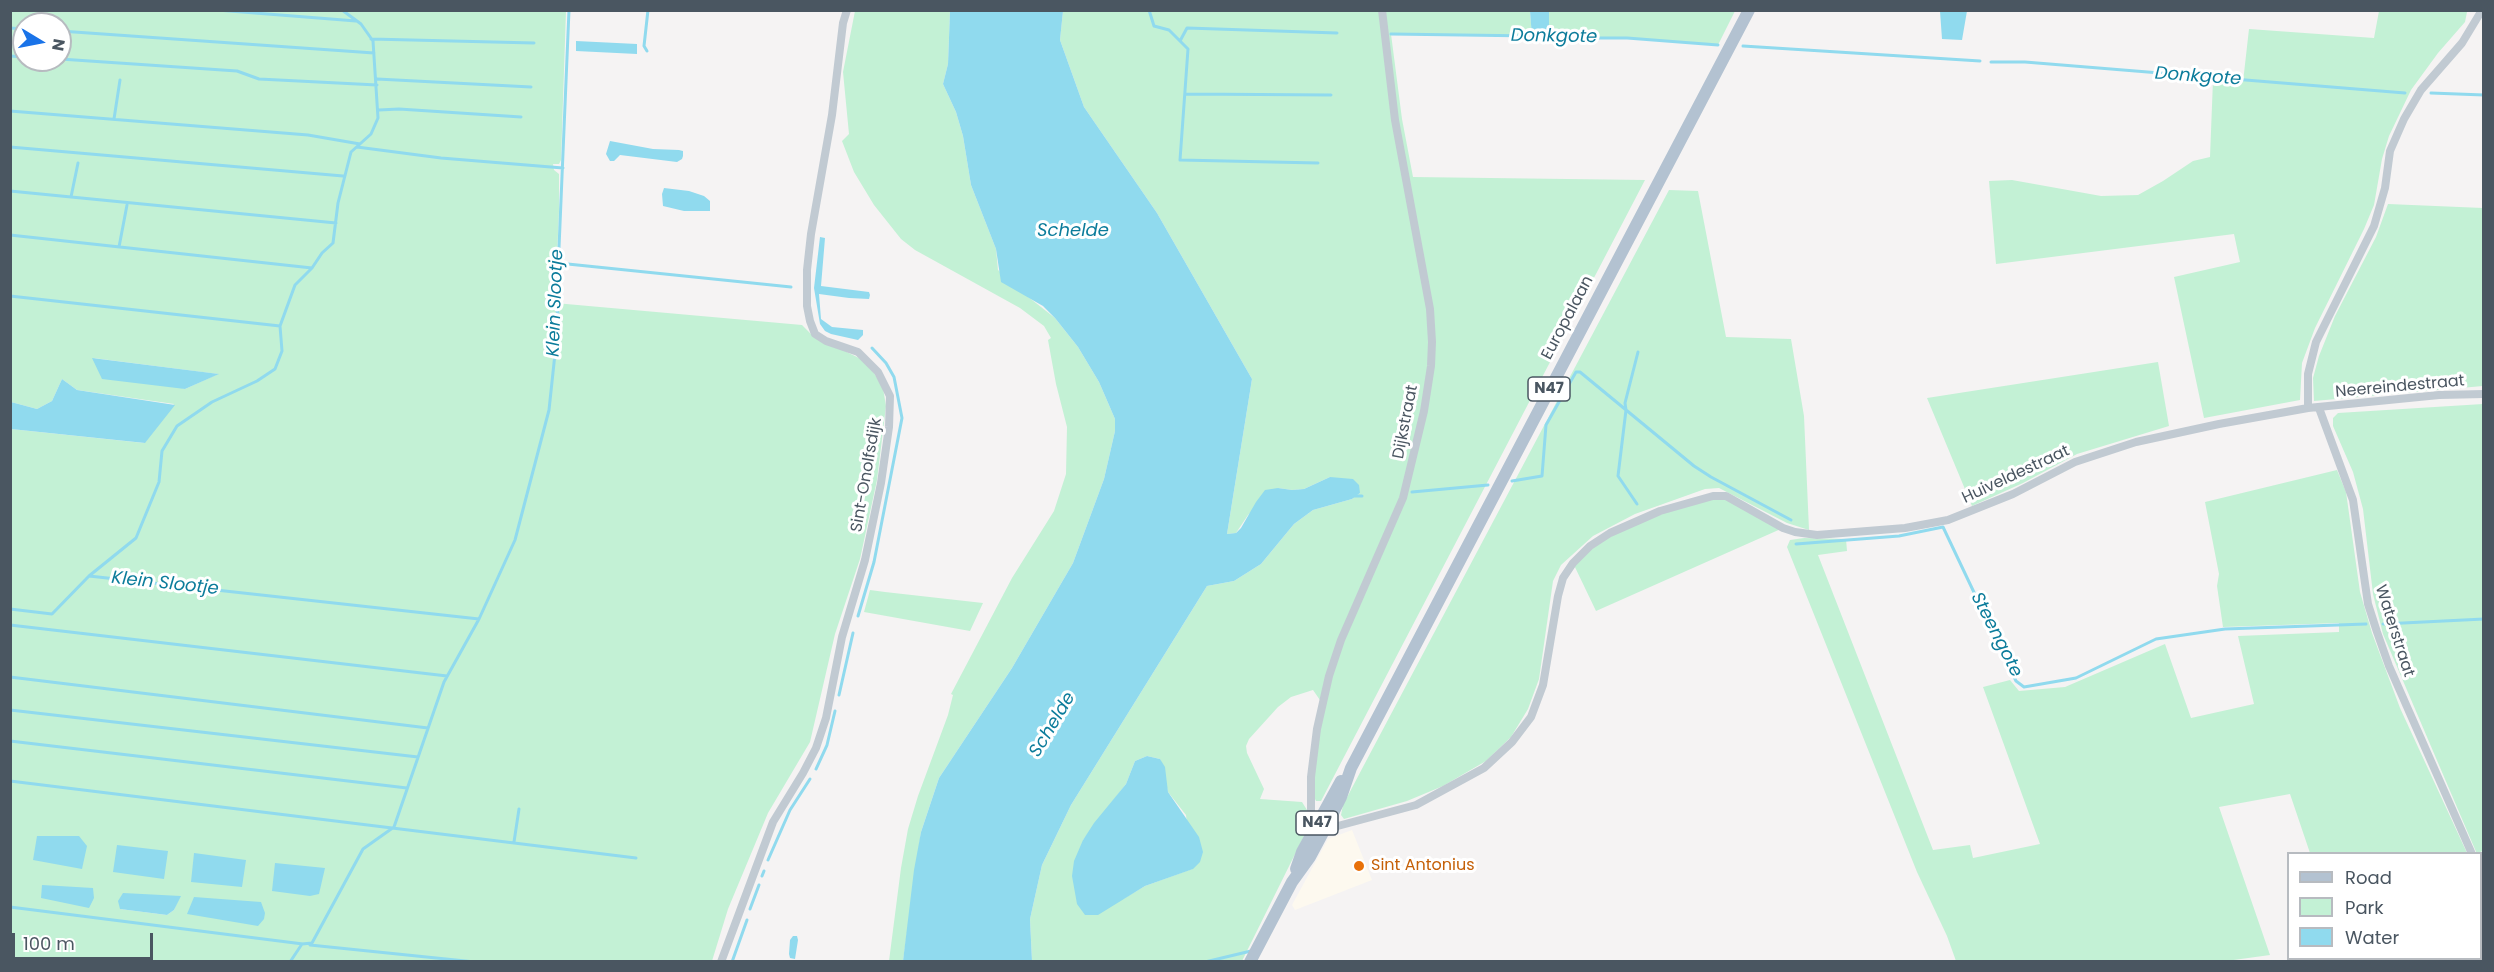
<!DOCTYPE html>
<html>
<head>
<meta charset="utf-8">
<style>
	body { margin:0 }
	#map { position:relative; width:2494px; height:972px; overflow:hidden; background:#f5f3f3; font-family:Poppins,sans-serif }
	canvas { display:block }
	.frame { position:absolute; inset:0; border:12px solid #4a5661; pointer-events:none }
	.legend { position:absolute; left:2287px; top:852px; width:195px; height:108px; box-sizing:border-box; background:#fff; border:2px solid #b7bbc0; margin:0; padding:8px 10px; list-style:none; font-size:18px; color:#4a5661 }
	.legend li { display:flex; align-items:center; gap:12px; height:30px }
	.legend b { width:30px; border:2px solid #b7bbc0 }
	.north { position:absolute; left:12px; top:12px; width:60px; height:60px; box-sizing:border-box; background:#fff; border:2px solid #b7bbc0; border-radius:50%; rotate:100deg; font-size:16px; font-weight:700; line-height:24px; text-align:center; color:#4a5661 }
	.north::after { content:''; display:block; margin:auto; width:21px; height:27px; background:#1a73e8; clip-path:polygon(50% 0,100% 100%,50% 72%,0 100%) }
	.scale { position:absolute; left:12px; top:933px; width:141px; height:27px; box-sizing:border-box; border:3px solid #4a5661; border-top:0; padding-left:8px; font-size:18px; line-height:21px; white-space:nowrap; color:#4a5661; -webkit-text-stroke:4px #fff; paint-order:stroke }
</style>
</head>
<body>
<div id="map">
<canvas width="2494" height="972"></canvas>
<div class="frame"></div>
<ul class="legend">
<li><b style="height:8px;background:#b3c2d1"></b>Road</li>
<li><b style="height:16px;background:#c3f1d5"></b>Park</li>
<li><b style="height:16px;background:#90daee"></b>Water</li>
</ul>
<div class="north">N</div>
<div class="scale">100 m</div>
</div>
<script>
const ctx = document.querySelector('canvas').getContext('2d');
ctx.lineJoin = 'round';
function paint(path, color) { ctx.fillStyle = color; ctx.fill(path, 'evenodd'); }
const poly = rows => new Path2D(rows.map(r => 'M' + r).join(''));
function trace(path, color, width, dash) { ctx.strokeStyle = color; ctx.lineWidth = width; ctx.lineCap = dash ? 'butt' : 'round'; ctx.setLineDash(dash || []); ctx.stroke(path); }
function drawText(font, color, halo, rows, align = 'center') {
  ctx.font = font + ' Poppins,sans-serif'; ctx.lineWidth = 6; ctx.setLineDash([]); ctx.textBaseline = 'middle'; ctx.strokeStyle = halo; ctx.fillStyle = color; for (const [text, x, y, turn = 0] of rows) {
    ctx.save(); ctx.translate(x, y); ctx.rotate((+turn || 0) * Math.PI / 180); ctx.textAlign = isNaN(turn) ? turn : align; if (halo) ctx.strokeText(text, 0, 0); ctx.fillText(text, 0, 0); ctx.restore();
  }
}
const commercial = poly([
	[1352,830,1372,880,1295,910,1292,905,1328,839]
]);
const green = poly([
	[11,11,566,11,561,160,559,164,553,164,554,170,559,174,559,211,555,303,802,325,812,335,861,359,874,373,883,388,886,406,877,480,860,559,835,634,810,742,768,813,728,909,712,961,11,961,11,429,144,443,174,404,77,390,62,379,52,401,37,409,11,402],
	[24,24,60,24,60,60,24,60],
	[93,358,218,374,185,389],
	[180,896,174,910,167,915,120,909],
	[855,11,950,11,948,64,943,84,956,112,963,136,971,185,996,249,998,270,1027,296,1055,318,1078,347,1099,382,1115,419,1115,431,1104,479,1073,563,1012,668,939,778,921,832,903,961,889,961,901,868,908,829,918,796,948,715,953,695,951,694,1012,578,1054,511,1066,474,1067,427,1056,384,1048,340,1051,338,1044,326,1020,308,915,250,901,239,874,205,854,172,842,141,849,134,843,72],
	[1063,11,1530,11,1532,37,1391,34,1402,119,1413,177,1645,180,1321,801,1316,801,1311,791,1322,703,1313,690,1291,697,1278,707,1249,739,1246,746,1247,753,1264,789,1260,799,1302,802,1307,810,1305,834,1242,961,1032,961,1030,919,1042,865,1071,805,1207,586,1234,581,1261,564,1294,524,1313,510,1352,499,1360,493,1330,477,1304,489,1292,490,1278,488,1248,515,1236,533,1227,534,1252,379,1157,213,1084,107,1060,40],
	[1147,756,1160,759,1168,792,1186,815,1192,869,1145,886,1123,899,1083,840,1126,784,1135,761],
	[1549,11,1735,11,1718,45,1627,38,1549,38],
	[2379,11,2467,12,2465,22,2438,53,2411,90,2389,136,2382,159,2374,205,2364,229,2315,328,2302,363,2300,400,2204,418,2174,277,2240,262,2234,234,1996,264,1989,181,2012,180,2101,196,2138,195,2163,181,2193,161,2210,157,2213,80,2243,82,2249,29,2374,38],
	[1669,190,1698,191,1726,337,1791,339,1804,416,1809,530,1787,523,1719,488,1705,489,1635,514,1593,536,1561,565,1553,581,1539,679,1528,709,1511,737,1486,761,1443,786,1407,801,1344,819,1341,815,1343,805,1364,765],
	[2388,204,2483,208,2483,386,2314,401,2313,378,2319,356,2335,316,2376,237],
	[2158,362,2169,426,2077,454,2023,483,1972,506,1927,398],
	[2483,404,2484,850,2477,854,2383,634,2373,594,2363,509,2353,472,2333,426,2333,418,2338,413],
	[2337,470,2346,492,2360,592,2372,633,2400,708,2467,853,2310,853,2290,794,2219,807,2270,955,2219,962,1956,961,1947,936,1917,872,1787,547,1790,540,1804,538,1846,539,1847,551,1818,555,1933,850,1970,845,1973,858,2040,844,1983,687,2010,680,2019,691,2065,687,2165,644,2191,718,2254,704,2238,636,2339,632,2339,623,2223,627,2217,586,2219,574,2205,502],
	[1726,496,1783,528,1596,611,1573,563,1590,546,1660,511],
	[870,590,885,592,983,603,970,631,864,612]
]);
const water = poly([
	[950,11,1063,11,1060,40,1084,107,1157,213,1252,379,1227,534,1236,533,1241,528,1256,502,1265,490,1278,488,1292,490,1304,489,1330,477,1353,479,1359,485,1360,493,1352,499,1313,510,1294,524,1261,564,1234,581,1207,586,1071,805,1042,865,1030,919,1032,961,903,961,914,870,921,832,939,778,1012,668,1073,563,1104,479,1115,431,1115,419,1099,382,1078,347,1055,318,1043,306,1001,282,996,249,971,185,963,136,956,112,943,84,948,64],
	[1530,11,1549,11,1549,38,1532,37],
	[1940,11,1967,11,1962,40,1942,39],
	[576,41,637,44,637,54,576,51],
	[610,141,653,149,679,150,683,151,683,156,682,159,677,162,620,155,614,161,610,161,606,154],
	[664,188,689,191,704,196,710,201,710,211,684,211,663,206,662,194],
	[820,237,825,238,821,286,869,292,870,295,869,299,849,298,819,294,821,319,832,327,863,330,863,335,858,340,831,334,825,331,820,324,814,288],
	[92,358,219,374,185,389,102,379],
	[62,379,77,390,175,405,145,443,11,429,11,402,37,409,52,401],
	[1147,756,1160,759,1165,767,1168,792,1199,837,1203,852,1200,862,1193,869,1145,886,1098,915,1085,915,1077,904,1072,876,1074,861,1083,840,1094,823,1126,784,1135,761],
	[37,836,79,836,87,846,82,869,33,860],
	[117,845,168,851,164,879,113,872],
	[194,853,246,860,242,887,191,882],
	[275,863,325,868,319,894,310,896,272,891],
	[42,885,93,888,94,898,89,908,41,898],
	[123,893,181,896,174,910,167,915,120,909,118,901],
	[194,897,261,902,265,913,264,919,258,926,187,914],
	[793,936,797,936,798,940,795,959,790,958,789,954,790,940]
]);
const stream = poly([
	[217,10,356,21],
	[1149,10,1154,26,1169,30,1188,49,1180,160,1318,163],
	[10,28,24,29],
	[60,31,374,53],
	[1391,34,1533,36],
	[1546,38,1627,38,1718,45],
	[371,39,534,43],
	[1180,41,1187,28,1337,33],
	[1743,46,1980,61],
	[647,51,644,46,648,10],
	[10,56,24,57],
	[60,59,237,71,259,79,377,85],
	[1991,62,2025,62,2405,93],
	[377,79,531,87],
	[2431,93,2484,95],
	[1186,94,1331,95],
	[379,110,399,109,521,117],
	[10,111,308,135,360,144],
	[114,119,120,80],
	[10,147,343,176],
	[357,147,441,158,563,168],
	[10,191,336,223],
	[71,197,78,163],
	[10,235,312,268],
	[119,247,127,205],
	[558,263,791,287],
	[10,296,280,326],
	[1512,481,1542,476,1546,425,1576,372,1580,372,1694,466,1711,477,1791,520],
	[1412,492,1488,485],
	[1352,496,1362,496],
	[1637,504,1618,476,1626,410,1625,403,1638,352],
	[1796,544,1899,536,1943,527,2016,681,2024,687,2076,678,2156,639,2225,629,2366,624],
	[89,576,479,619],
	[10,609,52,614,89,576,136,538,159,482,162,451,177,426,212,402,257,381,275,369,282,351,280,326,295,285,312,268,322,253,333,243,338,203,351,152,371,134,378,118,373,41,361,24,342,10],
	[858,616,874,562,902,418,894,377,886,363,872,348],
	[2383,624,2484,619],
	[10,625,447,676],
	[10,677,428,728],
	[839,695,853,633],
	[10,710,418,757],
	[10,741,407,788],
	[816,769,827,745,835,711],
	[10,781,636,858],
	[514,842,519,809],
	[768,860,790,810,810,779],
	[762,876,764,871],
	[10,907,303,944],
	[750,909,759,885],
	[310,945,475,962],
	[290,962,302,944,312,943,363,849,394,827,444,682,479,619,515,540,549,410,559,316,554,303,559,248,569,10],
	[732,962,747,920],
	[1205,962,1251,951]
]);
const street = poly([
	[2308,408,2308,374,2316,342,2374,226,2385,188,2390,151,2404,119,2421,90,2462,43,2482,10],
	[2319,408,2353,500,2368,604,2377,632,2389,666,2472,854],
	[1317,823,1311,814,1311,777,1317,729,1329,676,1341,640,1403,498,1424,411,1431,366,1432,342,1430,309,1395,120,1382,10],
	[1326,827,1334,827,1416,805,1484,768,1512,742,1531,717,1543,685,1558,596,1563,578,1573,563,1590,546,1610,533,1660,511,1713,496,1726,496,1783,528,1795,532,1817,535,1905,528,1948,520,2013,494,2075,462,2136,442,2219,424,2308,408,2439,395,2484,394],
	[2480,873,2484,880],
	[721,962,773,822,803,773,816,748,826,718,842,637,865,560,881,483,889,427,890,396,878,372,858,352,826,341,815,334,810,321,807,306,807,270,811,234,832,115,843,23,847,10]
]);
const primary = poly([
	[1296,869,1302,852,1341,781],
	[1250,962,1292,882,1310,857,1326,827,1341,797,1351,768,1749,10]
]);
const rail = poly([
	[2480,865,2484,862],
	[2385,962,2388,958]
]);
const markers = [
	[1359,866,6,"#e8710a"]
];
const shields = [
	[1549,389,42],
	[1317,823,42]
];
const shieldNames = [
	["N47",1549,389],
	["N47",1317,823]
];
const streetNames = [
	["Europalaan",1568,318,-62],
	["Neereindestraat",2400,387,-5],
	["Dijkstraat",1406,422,-79],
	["Sint-Onolfsdijk",867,475,-80],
	["Huiveldestraat",2016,475,-25],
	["Waterstraat",2394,631,72]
];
const foodNames = [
	["Sint Antonius",1371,866]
];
const waterNames = [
	["Donkgote",1554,37,1],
	["Donkgote",2198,77,4],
	["Schelde",1073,231],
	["Klein Slootje",556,303,-88],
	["Klein Slootje",165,584,6],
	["Steengote",1996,635,63],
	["Schelde",1053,725,-59]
];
paint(commercial, '#fdf9ef');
paint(green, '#c3f1d5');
paint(water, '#90daee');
trace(stream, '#90daee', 3);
trace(street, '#c1cad2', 8);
trace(primary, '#b3c2d1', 12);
trace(rail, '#b5b8bd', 3);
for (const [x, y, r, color] of markers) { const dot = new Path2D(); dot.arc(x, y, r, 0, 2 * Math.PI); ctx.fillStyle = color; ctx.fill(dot); trace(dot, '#fff', 2); }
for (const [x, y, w] of shields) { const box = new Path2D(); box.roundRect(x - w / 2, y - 12, w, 24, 4.5); ctx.fillStyle = '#fff'; ctx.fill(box); trace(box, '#4a5661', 1.5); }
drawText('bold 15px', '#4a5661', null, shieldNames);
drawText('16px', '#4a5661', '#fff', streetNames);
drawText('16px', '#c56008', '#fff', foodNames, 'left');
drawText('italic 18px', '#0c7c9b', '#fff', waterNames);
</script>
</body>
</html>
